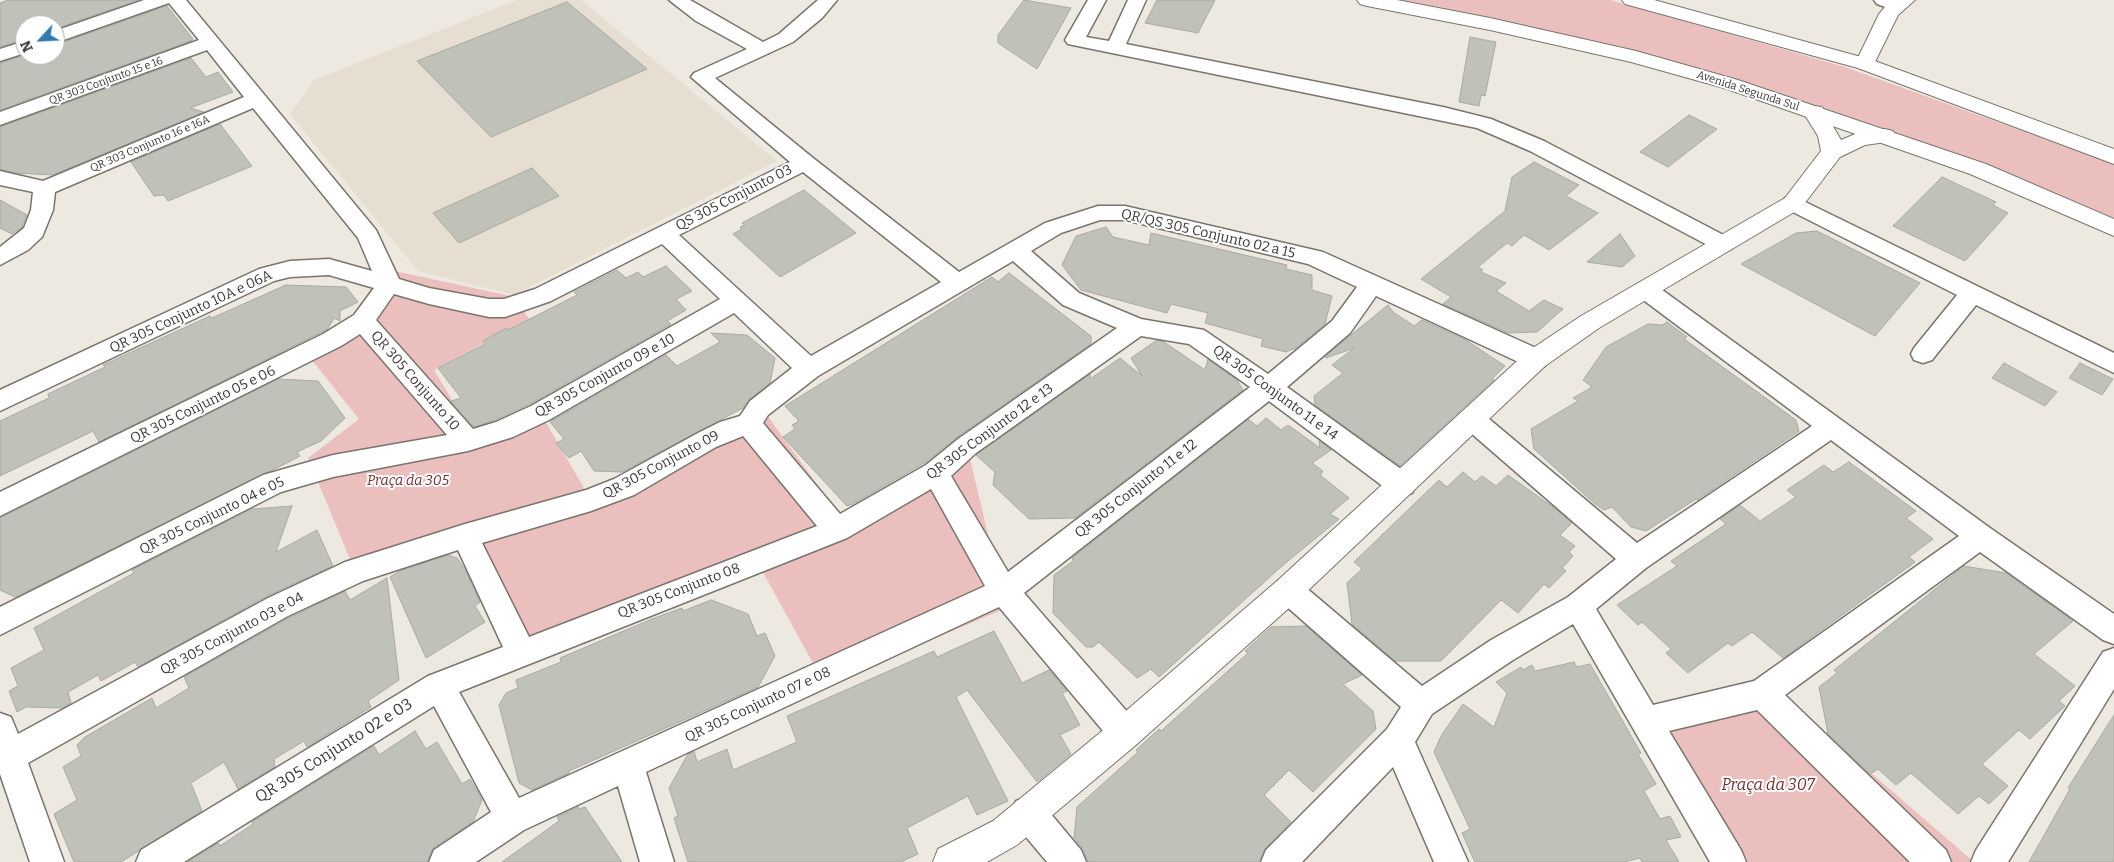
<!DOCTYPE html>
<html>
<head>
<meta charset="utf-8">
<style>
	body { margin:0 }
	#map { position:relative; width:2114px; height:862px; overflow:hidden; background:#ede9e1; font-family:Bitter,serif }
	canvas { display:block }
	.north { position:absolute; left:15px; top:15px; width:50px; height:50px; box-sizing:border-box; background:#fff; border:1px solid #b1b0af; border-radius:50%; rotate:245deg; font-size:14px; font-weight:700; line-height:20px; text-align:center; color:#3b3936 }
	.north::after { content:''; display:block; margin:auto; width:18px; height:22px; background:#3279ad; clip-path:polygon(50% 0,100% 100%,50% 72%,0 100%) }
</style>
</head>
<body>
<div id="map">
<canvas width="2114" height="862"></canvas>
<div class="north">N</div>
</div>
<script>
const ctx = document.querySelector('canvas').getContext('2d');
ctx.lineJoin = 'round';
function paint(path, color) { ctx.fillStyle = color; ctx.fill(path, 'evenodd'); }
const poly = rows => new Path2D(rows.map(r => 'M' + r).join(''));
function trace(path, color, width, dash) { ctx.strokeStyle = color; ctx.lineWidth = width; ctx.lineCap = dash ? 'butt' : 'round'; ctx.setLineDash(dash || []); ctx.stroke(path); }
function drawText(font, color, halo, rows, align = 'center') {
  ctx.font = font + ' Bitter,serif'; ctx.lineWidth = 4; ctx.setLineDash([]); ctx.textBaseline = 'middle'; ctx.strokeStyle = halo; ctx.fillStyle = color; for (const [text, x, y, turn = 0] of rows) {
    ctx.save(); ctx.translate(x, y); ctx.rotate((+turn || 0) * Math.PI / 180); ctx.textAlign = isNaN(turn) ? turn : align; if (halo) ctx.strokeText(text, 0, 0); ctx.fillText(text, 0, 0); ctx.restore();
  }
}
const built = poly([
	[517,0,581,0,777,161,514,295,418,271,290,114,314,80]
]);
const green = poly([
	[1388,0,1610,0,1845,67,2114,164,2114,225,1715,74],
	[381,268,515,297,529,319,434,370,477,441,544,419,591,500,759,404,842,519,967,446,991,547,1030,598,825,685,760,567,520,661,464,550,355,571,308,458,359,419,307,354,350,330],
	[1798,710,1974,862,1715,862,1626,712]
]);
const building = poly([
	[8,0,138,0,55,29,55,25,25,25,25,39,0,47,0,3,8,0],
	[1024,0,1071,8,1037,69,998,43,998,35,1024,0],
	[1157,0,1215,0,1198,33,1145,23,1157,0],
	[567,2,647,69,491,137,417,61,567,2],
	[167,6,193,39,191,41,0,110,0,63,25,55,55,55,55,45,167,6],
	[1470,37,1496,42,1485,96,1481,95,1479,106,1459,102,1470,37],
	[191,58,206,77,218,72,233,92,190,108,204,112,53,175,16,173,0,169,0,127,191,58],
	[1689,115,1717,129,1668,167,1640,152,1689,115],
	[220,124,252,166,168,201,164,195,154,196,131,162,220,124],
	[1534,162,1579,185,1566,196,1598,213,1549,250,1524,235,1512,246,1507,243,1478,267,1483,270,1481,272,1506,283,1496,291,1529,311,1544,300,1563,309,1537,332,1508,333,1443,304,1451,297,1421,279,1505,211,1512,177,1534,162],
	[532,168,559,196,459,243,433,213,532,168],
	[1942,177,1996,202,1993,205,2008,213,1965,261,1893,226,1942,177],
	[804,190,856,233,780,277,733,234,742,229,740,227,745,225,742,223,804,190],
	[0,200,27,215,22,227,12,234,0,228,0,200],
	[1106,227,1113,237,1149,245,1151,233,1287,265,1286,269,1312,275,1312,290,1332,296,1325,324,1296,348,1286,352,1261,346,1263,339,1205,323,1208,313,1171,304,1167,313,1081,290,1062,265,1076,236,1106,227],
	[1817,231,1920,283,1875,336,1741,264,1796,233,1817,231],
	[1620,234,1635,256,1622,267,1587,262,1620,234],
	[666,266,692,291,676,299,686,310,667,321,671,324,530,404,495,420,474,427,451,401,461,398,438,368,485,344,483,341,506,328,508,330,577,295,574,292,617,270,626,278,638,272,643,277,666,266],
	[1009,273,1091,336,1091,344,957,437,926,462,853,504,847,506,783,437,795,429,792,425,799,421,785,406,992,277,998,282,1009,273],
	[286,285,346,287,358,302,340,311,340,321,334,318,327,330,322,332,99,442,93,431,0,476,0,421,49,398,48,394,105,367,103,365,210,316,212,318,286,285],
	[1388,305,1393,312,1414,326,1422,320,1466,340,1505,366,1492,379,1494,380,1400,466,1315,405,1314,396,1343,373,1332,365,1354,348,1326,358,1325,356,1388,305],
	[1667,322,1687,337,1684,339,1796,420,1799,431,1697,500,1696,499,1646,531,1631,527,1612,507,1604,510,1594,503,1534,449,1531,429,1578,401,1573,398,1592,387,1583,380,1606,347,1648,324,1662,325,1667,322],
	[711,333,747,335,775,358,770,383,749,400,743,408,622,472,594,471,581,451,569,458,556,443,564,439,550,422,666,355,677,366,720,342,711,333],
	[1157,340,1164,342,1205,370,1208,359,1237,380,1243,390,1075,518,1029,519,993,485,995,472,976,455,1090,374,1090,379,1120,358,1142,376,1131,358,1157,340],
	[2004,363,2057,392,2045,406,1992,378,2004,363],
	[2080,363,2113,379,2102,395,2069,378,2080,363],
	[278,379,318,381,345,418,321,441,297,452,300,456,271,471,15,597,0,590,0,518,278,379],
	[1266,418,1281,430,1288,425,1320,448,1319,441,1331,450,1312,463,1323,471,1320,475,1349,498,1330,514,1339,519,1282,566,1159,677,1151,669,1137,678,1099,642,1093,647,1086,647,1053,613,1054,575,1073,561,1072,558,1248,419,1257,426,1266,418],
	[1849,462,1916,511,1906,518,1933,539,1909,557,1915,562,1783,658,1752,632,1732,646,1728,643,1688,673,1666,653,1671,649,1642,622,1638,625,1617,605,1677,566,1671,561,1726,524,1720,519,1740,505,1760,521,1796,497,1787,490,1805,478,1824,465,1833,472,1849,462],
	[1463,472,1475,482,1482,476,1496,486,1508,475,1553,507,1572,523,1560,535,1575,546,1569,552,1573,556,1562,568,1566,571,1549,588,1544,584,1518,613,1501,600,1441,661,1395,661,1352,624,1347,583,1362,569,1354,562,1439,480,1447,487,1463,472],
	[292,506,276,552,317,530,333,566,267,596,138,667,135,662,101,681,98,675,68,692,71,703,62,708,26,707,17,712,9,691,18,686,11,668,44,650,34,628,134,573,132,570,252,509,292,506],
	[448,555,457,558,465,570,480,602,475,606,485,622,426,658,390,577,400,571,448,555],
	[1964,566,2006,573,2073,621,2034,654,2075,686,2059,701,2065,706,2030,739,2019,730,1982,764,2008,786,1989,804,1979,796,1958,814,1911,773,1896,785,1878,769,1870,774,1828,734,1819,687,1837,673,1834,670,1964,566],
	[387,578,399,680,368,701,371,707,307,747,304,741,274,759,275,767,238,789,224,762,191,783,202,811,121,862,74,862,54,814,77,800,63,767,81,756,77,745,85,737,152,698,156,708,189,688,184,677,289,618,345,591,350,600,387,578],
	[711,600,748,614,757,636,765,633,775,656,758,687,569,771,569,773,532,790,519,783,499,705,506,693,518,688,516,680,561,662,560,658,652,619,682,608,683,611,711,600],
	[1306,626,1362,675,1343,684,1373,711,1376,729,1313,792,1289,770,1264,795,1291,822,1265,849,1259,862,1088,862,1083,849,1074,838,1077,807,1138,752,1136,750,1159,729,1161,731,1248,653,1245,651,1271,627,1306,626],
	[994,631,1022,683,1049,670,1067,691,1062,693,1080,725,1060,735,1071,754,1037,782,967,690,956,697,1008,801,977,815,968,796,907,828,918,854,901,862,688,862,674,818,678,816,669,788,688,754,694,751,697,762,727,749,733,770,797,742,787,716,934,651,937,657,994,631],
	[1574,662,1577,667,1590,664,1641,753,1638,754,1656,784,1644,791,1660,819,1670,816,1681,837,1666,840,1679,862,1642,862,1640,858,1624,862,1475,862,1462,833,1470,829,1434,752,1441,736,1463,704,1494,727,1507,693,1496,682,1521,667,1523,670,1532,665,1535,671,1574,662],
	[2114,715,2114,862,2029,862,2070,789,2068,788,2114,715],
	[415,731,426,749,437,742,462,784,470,779,482,800,473,822,433,848,427,862,188,862,218,843,220,846,253,824,252,822,374,746,379,755,415,731],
	[578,807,579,809,585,807,622,862,502,862,559,821,557,817,578,807]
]);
const minor = poly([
	[144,0,186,0,376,230,399,279,429,288,489,299,504,299,535,289,790,162,691,77,694,73,747,49,696,21,669,0,690,0,763,42,779,34,818,0,837,0,822,18,793,42,715,78,813,158,959,272,1045,223,1098,206,1125,206,1323,252,1545,352,1548,359,1545,366,1536,368,1527,366,1376,296,1350,333,1287,387,1412,477,1416,485,1412,493,1402,496,1392,493,1269,401,1024,593,1136,722,1141,733,1136,744,1125,748,1114,744,999,607,646,772,674,862,640,862,618,786,524,830,476,862,429,862,434,850,491,812,434,706,184,862,136,862,141,850,428,676,503,647,458,550,363,581,288,616,28,763,64,862,30,862,0,774,0,713,11,717,18,734,268,598,345,562,465,524,586,490,614,479,698,433,720,422,740,416,750,401,792,368,734,313,549,420,513,437,468,451,333,477,281,492,0,635,0,607,263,475,333,455,447,435,360,334,341,346,0,516,0,492,323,334,354,315,374,288,329,275,290,277,274,281,0,411,0,390,259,269,290,261,329,259,372,271,358,238,253,108,55,192,53,210,42,237,28,250,0,265,0,247,24,228,31,210,33,192,0,185,0,171,43,181,244,97,207,50,0,125,0,112,199,40,169,3,55,43,55,31,144,0],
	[803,172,941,282,811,356,679,235,803,172],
	[1100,220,1125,220,1308,264,1357,287,1332,321,1268,374,1204,330,1141,319,1079,293,1031,251,1061,233,1100,220],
	[662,244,720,299,531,406,496,422,473,429,376,320,394,294,429,304,489,317,505,317,551,301,662,244],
	[1013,261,1063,305,1117,328,958,439,926,465,840,514,763,423,768,415,818,376,1013,261],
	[1141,336,1189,344,1250,387,1008,572,951,476,976,453,1141,336],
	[743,436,817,526,529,637,482,543,591,511,634,495,716,447,743,436],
	[931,489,985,586,519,798,459,692,847,538,931,489],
	[1088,0,1106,0,1086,37,1109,41,1128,0,1146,0,1126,44,1443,107,1491,119,1544,141,1731,239,1734,244,1731,249,1723,252,1715,249,1530,151,1477,128,1068,44,1065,40,1088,0],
	[1874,0,1900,0,1905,5,1903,9,1896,11,1877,4,1874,0],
	[25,41,25,53,0,61,0,49,25,41],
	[1793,196,2114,353,2114,373,1976,305,1932,360,1923,363,1914,360,1911,354,1914,348,1957,295,1785,208,1782,203,1785,198,1793,196],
	[1646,282,1654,284,1990,528,2114,614,2114,644,2103,640,1980,552,1785,695,1946,850,1951,862,1910,862,1757,710,1669,731,1741,850,1746,862,1710,862,1573,624,1513,660,1432,714,1415,742,1468,862,1434,862,1393,767,1302,862,1261,862,1266,850,1387,729,1401,707,1278,599,1273,590,1278,581,1288,577,1298,581,1422,686,1491,640,1568,597,1616,559,1464,427,1460,420,1464,413,1473,410,1482,413,1637,543,1812,426,1638,296,1634,290,1638,284,1646,282],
	[1831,440,1959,536,1754,681,1653,705,1596,609,1646,568,1831,440],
	[2114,648,2114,689,2008,862,1971,862,1976,850,2103,652,2114,648],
	[1028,797,1040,801,1081,850,1086,862,1047,862,1016,825,1011,813,1016,801,1028,797]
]);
const tertiary = poly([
	[1891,0,1915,0,1898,15,1872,68,1865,70,1858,68,1855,64,1879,14,1891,0],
	[1814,106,1822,107,1841,140,1860,132,1885,129,1893,131,1896,136,1893,141,1865,145,1840,157,1801,208,1599,328,1545,366,1299,599,1137,744,1017,845,987,862,933,862,938,849,993,821,1113,722,1277,581,1527,352,1581,316,1785,198,1821,151,1818,136,1803,112,1806,107,1814,106]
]);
const secondary = poly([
	[1357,0,1397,0,1490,18,1636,51,1738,80,1986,164,2114,219,2114,236,1970,174,1724,88,1631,62,1490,30,1367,6,1360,4,1357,0],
	[1622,0,1654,0,1872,60,2114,149,2114,164,1858,68,1625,4,1622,0]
]);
const farStreetnames = [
	["QR 303 Conjunto 15 e 16",106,81,-20],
	["Avenida Segunda Sul",1748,91,18],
	["QR 303 Conjunto 16 e 16A",150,144,-23]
];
const streetNames = [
	["QS 305 Conjunto 03",734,198,-27],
	["QR/QS 305 Conjunto 02 a 15",1208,234,13],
	["QR 305 Conjunto 10A e 06A",191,312,-25],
	["QR 305 Conjunto 09 e 10",605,376,-29],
	["QR 305 Conjunto 10",415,381,49],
	["QR 305 Conjunto 11 e 14",1275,393,36],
	["QR 305 Conjunto 05 e 06",203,405,-26],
	["QR 305 Conjunto 12 e 13",990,432,-36],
	["QR 305 Conjunto 09",661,465,-28],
	["QR 305 Conjunto 11 e 12",1136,489,-38],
	["QR 305 Conjunto 04 e 05",212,516,-26],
	["QR 305 Conjunto 08",679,591,-21],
	["QR 305 Conjunto 03 e 04",232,634,-28],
	["QR 305 Conjunto 07 e 08",758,705,-25]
];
const parkNames = [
	["Praça da 305",408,481]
];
const nearStreetnames = [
	["QR 305 Conjunto 02 e 03",334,751,-32]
];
const nearParknames = [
	["Praça da 307",1768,786]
];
paint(built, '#e6ded0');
paint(green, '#ecbfbf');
paint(building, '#c0c2ba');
trace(building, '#a8aaa2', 1);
trace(minor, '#79756e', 3);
trace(tertiary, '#79756e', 2);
trace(secondary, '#79756e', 2);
paint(minor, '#fff');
paint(tertiary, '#fff');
paint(secondary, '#fff');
drawText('11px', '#3b3936', '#fff', farStreetnames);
drawText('14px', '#3b3936', '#fff', streetNames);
drawText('italic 14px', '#732f35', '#fff', parkNames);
drawText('16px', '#3b3936', '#fff', nearStreetnames);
drawText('italic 16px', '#732f35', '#fff', nearParknames);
</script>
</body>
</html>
